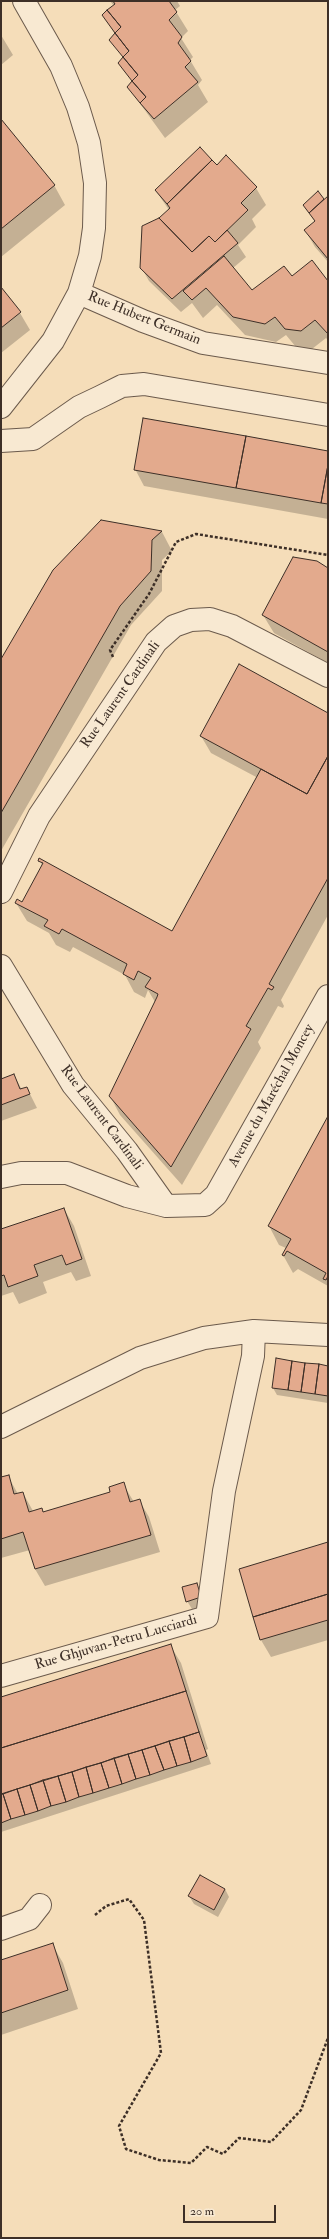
<!DOCTYPE html>
<html>
<head>
<meta charset="utf-8">
<style>
	body { margin:0 }
	#map { position:relative; width:329px; height:2239px; overflow:hidden; background:#f5ddb9; font-family:"IM FELL Double Pica",serif }
	canvas { display:block }
	.frame { position:absolute; inset:0; border:2px solid #3d2f27; pointer-events:none }
	.scale { position:absolute; left:183px; top:2205px; width:93px; height:18px; box-sizing:border-box; border:2px solid #3d2f27; border-top:0; padding-left:5px; font-size:12px; line-height:14px; white-space:nowrap; color:#3d2f27; -webkit-text-stroke:3px #f8e9d2; paint-order:stroke }
</style>
</head>
<body>
<div id="map">
<canvas width="329" height="2239"></canvas>
<div class="frame"></div>
<div class="scale">20 m</div>
</div>
<script>
const ctx = document.querySelector('canvas').getContext('2d');
ctx.lineJoin = 'round';
function paint(path, color) { ctx.fillStyle = color; ctx.fill(path, 'evenodd'); }
const poly = rows => new Path2D(rows.map(r => 'M' + r).join(''));
function trace(path, color, width, dash) { ctx.strokeStyle = color; ctx.lineWidth = width; ctx.lineCap = dash ? 'butt' : 'round'; ctx.setLineDash(dash || []); ctx.stroke(path); }
function drawText(font, color, halo, rows, align = 'center') {
  ctx.font = font + ' "IM FELL Double Pica",serif'; ctx.lineWidth = 3; ctx.setLineDash([]); ctx.textBaseline = 'middle'; ctx.strokeStyle = halo; ctx.fillStyle = color; for (const [text, x, y, turn = 0] of rows) {
    ctx.save(); ctx.translate(x, y); ctx.rotate((+turn || 0) * Math.PI / 180); ctx.textAlign = isNaN(turn) ? turn : align; if (halo) ctx.strokeText(text, 0, 0); ctx.fillText(text, 0, 0); ctx.restore();
  }
}
const shadow = poly([
	[110,1,177,1,180,6,175,10,188,31,181,38,193,57,190,60,202,80,198,85,208,102,165,138,128,87,133,82,119,64,124,58,111,40,115,34,103,15,114,6],
	[1,35,13,55,1,65],
	[1,120,54,185,65,205,1,257],
	[226,157,256,188,266,205,252,219,256,227,238,245,246,257,233,268,252,291,291,277,328,282,328,340,326,338,312,349,296,347,286,335,276,342,245,335,217,305,203,318,192,303,181,312,149,281,141,267,160,219,169,210,156,191,217,166],
	[328,197,328,262,315,247,305,230,315,222,304,205,324,201],
	[1,288,20,313,30,330,1,353],
	[328,452,328,519,144,486,135,469],
	[102,521,162,532,172,551,162,560,162,591,131,625,1,851,1,661],
	[328,569,328,663,274,633,263,615],
	[328,714,328,915,281,1000,284,1006,283,1008,278,1006,258,1042,261,1048,182,1185,120,1115,110,1096,155,1002,148,990,145,998,134,992,125,975,73,947,70,952,56,945,49,933,27,921,16,903,22,904,42,865,40,861,172,932,258,778,211,753,201,736],
	[14,1075,22,1090,27,1088,37,1108,1,1121,1,1080],
	[328,1118,328,1286,298,1269,293,1273,283,1255,286,1248,279,1245,269,1226],
	[64,1209,74,1226,91,1276,76,1281,71,1272,43,1282,47,1293,19,1304,13,1292,1,1296,1,1230],
	[328,1367,328,1403,277,1395,273,1388],
	[8,1476,18,1494,23,1493,33,1511,42,1509,44,1513,111,1493,123,1484,134,1502,139,1500,149,1517,160,1552,45,1586,35,1569,30,1550,1,1558,1,1478],
	[328,1543,328,1640,271,1657,261,1640,240,1569],
	[196,1584,205,1605,192,1609,187,1601],
	[170,1645,181,1663,208,1749,206,1750,211,1764,1,1832,1,1698],
	[225,1889,229,1897,218,1917,194,1904,189,1896],
	[52,1944,63,1963,78,2009,1,2035,1,1962]
]);
const building = poly([
	[113,1,169,1,177,12,169,20,182,37,178,43,191,61,185,67,198,82,154,119,140,103,146,97,132,81,138,75,123,57,129,51,115,33,121,27,107,10,115,4,113,1],
	[107,10,121,27,115,33,102,15,107,10],
	[115,33,129,51,123,57,109,40,115,33],
	[123,57,138,75,132,81,118,63,123,57],
	[132,81,146,97,140,103,127,87,132,81],
	[1,119,55,185,1,229,1,119],
	[200,147,212,160,167,204,155,190,200,147],
	[226,155,257,187,241,203,248,210,215,242,209,236,192,252,159,218,170,208,167,204,212,160,217,165,226,155],
	[318,191,324,199,309,213,303,205,318,191],
	[328,196,328,259,304,230,315,221,309,213,328,196],
	[159,218,192,252,209,236,215,242,227,230,238,243,172,299,140,268,142,226,159,218],
	[224,256,252,290,284,266,292,276,312,260,328,281,328,334,315,320,301,331,285,329,275,317,265,324,233,317,206,288,192,300,183,291,224,256],
	[1,287,21,312,1,328,1,287],
	[143,418,246,436,236,488,134,470,143,418],
	[246,436,328,451,328,465,321,503,236,488,246,436],
	[328,465,328,504,321,503,328,465],
	[101,520,162,531,152,540,151,571,120,606,1,813,1,659,53,570,101,520],
	[293,557,317,561,328,568,328,652,262,615,293,557],
	[239,664,328,713,328,756,307,794,200,736,239,664],
	[328,756,328,878,269,984,274,987,272,990,268,988,246,1026,251,1029,171,1167,109,1096,157,997,158,994,145,987,151,978,138,971,134,980,123,974,127,964,62,929,59,934,44,926,48,920,15,903,17,899,22,902,43,863,38,861,39,858,172,931,261,769,307,794,328,756],
	[14,1074,20,1089,27,1087,30,1094,1,1105,1,1079,14,1074],
	[328,1116,328,1276,326,1280,323,1279,326,1273,287,1251,284,1256,282,1255,291,1239,268,1226,328,1116],
	[64,1208,82,1259,66,1265,62,1255,34,1265,38,1276,8,1287,4,1275,1,1276,1,1229,64,1208],
	[276,1358,292,1361,288,1390,272,1388,276,1358],
	[292,1361,305,1363,301,1392,288,1390,292,1361],
	[305,1363,319,1364,315,1394,301,1392,305,1363],
	[319,1364,328,1366,328,1396,315,1394,319,1364],
	[9,1475,14,1494,23,1492,29,1512,42,1508,43,1512,110,1492,109,1487,124,1482,130,1502,140,1499,151,1535,35,1569,23,1532,1,1539,1,1477,9,1475],
	[328,1542,328,1594,253,1617,239,1569,328,1542],
	[197,1583,201,1597,186,1602,182,1587,197,1583],
	[328,1594,328,1620,260,1640,253,1617,328,1594],
	[171,1644,186,1691,1,1748,1,1697,171,1644],
	[186,1691,199,1732,1,1794,1,1748,186,1691],
	[199,1732,207,1756,191,1762,184,1737,199,1732],
	[184,1737,191,1762,177,1766,169,1741,184,1737],
	[169,1741,177,1766,164,1770,155,1746,169,1741],
	[155,1746,164,1770,150,1775,142,1750,155,1746],
	[142,1750,150,1775,136,1779,128,1754,142,1750],
	[128,1754,136,1779,122,1784,114,1758,128,1754],
	[114,1758,122,1784,109,1788,101,1763,114,1758],
	[101,1763,109,1788,93,1793,86,1767,101,1763],
	[86,1767,93,1793,79,1797,72,1772,86,1767],
	[72,1772,79,1797,66,1802,58,1776,72,1772],
	[58,1776,66,1802,51,1806,43,1780,58,1776],
	[43,1780,51,1806,38,1811,30,1785,43,1780],
	[30,1785,38,1811,25,1815,17,1789,30,1785],
	[17,1789,25,1815,11,1819,3,1794,17,1789],
	[1,1794,3,1794,11,1819,1,1823,1,1794],
	[200,1875,225,1889,214,1910,188,1896,200,1875],
	[53,1943,68,1990,1,2013,1,1960,53,1943]
]);
const path = poly([
	[113,657,110,650,149,594,176,542,196,534,328,555],
	[95,1915,106,1906,129,1899,144,1920,161,2053,119,2126,126,2149,159,2160,191,2163,207,2147,223,2154,239,2138,271,2142,301,2110,328,2038]
]);
const minor = poly([
	[79,293,143,321,203,343,328,363],
	[1,407,53,341,79,293,90,256,94,228,95,183,89,143,78,107,61,66,24,1],
	[1,441,33,439,79,407,100,397,122,386,144,384,328,415],
	[1,892,39,816,156,642,174,626,191,620,210,619,232,626,328,676],
	[1,966,73,1085,127,1151,166,1206],
	[1,1177,21,1173,67,1173,127,1196,166,1206,205,1205,216,1195,328,996],
	[1,1427,140,1358,204,1338,254,1331,328,1335],
	[1,1676,207,1617,224,1491,253,1356,254,1331],
	[1,1929,29,1919,40,1905]
]);
const streetNames = [
	["Rue Hubert Germain",144,319,22],
	["Rue Laurent Cardinali",121,695,-55],
	["Avenue du Maréchal Moncey",272,1096,-61],
	["Rue Laurent Cardinali",101,1118,53],
	["Rue Ghjuvan-Petru Lucciardi",116,1643,-16]
];
paint(shadow, '#0003');
paint(building, '#e3aa8d');
trace(building, '#3d2f27', 1);
trace(minor, '#6b5a4c', 24);
trace(path, '#3d2f27', 2.5, [3, 2]);
trace(minor, '#f8e9d2', 22);
drawText('14px', '#3d2f27', '#f8e9d2', streetNames);
</script>
</body>
</html>
